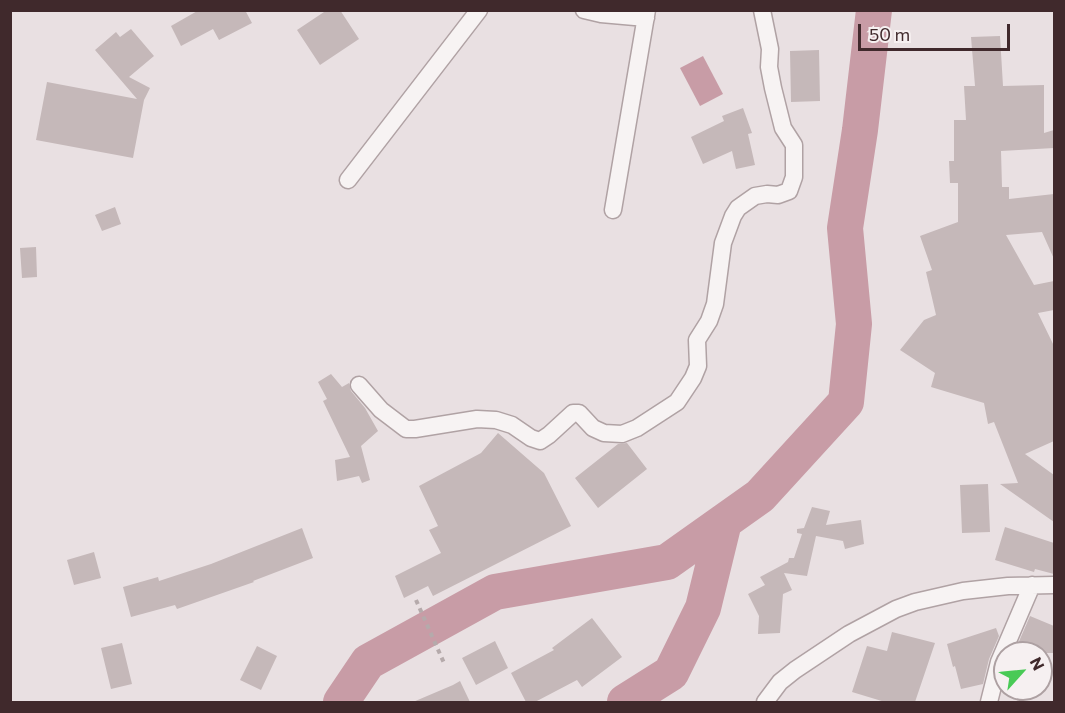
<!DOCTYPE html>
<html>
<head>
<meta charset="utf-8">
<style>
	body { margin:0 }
	#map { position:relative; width:1065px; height:713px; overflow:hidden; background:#e9e0e2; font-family:Commissioner,sans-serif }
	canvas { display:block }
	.frame { position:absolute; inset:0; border:12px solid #40292c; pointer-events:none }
	.north { position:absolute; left:993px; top:641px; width:60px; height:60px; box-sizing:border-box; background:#f6f0f1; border:2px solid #ada0a2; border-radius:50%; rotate:63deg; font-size:16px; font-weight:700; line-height:24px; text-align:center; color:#40292c }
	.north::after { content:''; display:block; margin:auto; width:21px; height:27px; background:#49ca56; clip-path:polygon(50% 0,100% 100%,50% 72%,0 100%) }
	.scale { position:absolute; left:858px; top:24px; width:152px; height:27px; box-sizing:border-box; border:3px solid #40292c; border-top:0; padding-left:8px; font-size:18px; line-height:21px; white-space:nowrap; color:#40292c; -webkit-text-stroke:4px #f6f0f1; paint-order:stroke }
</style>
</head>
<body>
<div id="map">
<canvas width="1065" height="713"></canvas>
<div class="frame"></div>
<div class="north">N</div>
<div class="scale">50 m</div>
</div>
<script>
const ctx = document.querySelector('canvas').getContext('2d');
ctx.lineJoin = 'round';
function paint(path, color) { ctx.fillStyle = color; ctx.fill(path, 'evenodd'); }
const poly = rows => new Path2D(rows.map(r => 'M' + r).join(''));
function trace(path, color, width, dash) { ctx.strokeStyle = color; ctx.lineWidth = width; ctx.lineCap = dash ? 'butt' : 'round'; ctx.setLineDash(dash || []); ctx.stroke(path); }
const water = poly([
	[703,56,723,94,700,106,680,68]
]);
const river = poly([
	[341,702,368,662,495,592,667,562,760,496,846,402,854,324,845,228,860,130,874,10],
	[625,702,671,673,703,608,724,522]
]);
const building = poly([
	[199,10,245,10,252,23,219,40,213,29,181,46,171,26],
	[327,10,340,10,359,39,320,65,297,30],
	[131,29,154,56,129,77,150,88,144,100,133,158,36,140,47,82,137,99,95,50,116,32,120,37],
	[1000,36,1003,86,1044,85,1044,133,1054,130,1054,148,1001,151,1002,187,1009,187,1009,199,1054,194,1054,259,1042,232,1006,235,1034,285,1054,281,1054,310,1038,313,1054,346,1054,441,1025,454,1054,475,1054,522,1000,484,1018,483,994,422,988,424,984,403,931,387,935,373,900,350,924,320,936,315,926,272,932,270,920,236,958,222,958,183,950,183,949,161,954,161,954,120,966,120,964,86,975,86,971,37],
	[819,50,820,101,791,102,790,51],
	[743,108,752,133,748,134,755,165,736,169,732,151,703,164,691,137,724,121,722,116],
	[115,207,121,224,102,231,95,215],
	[36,247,37,277,22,278,20,248],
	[331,374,342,387,349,383,351,391,365,408,378,431,361,446,370,480,362,483,359,476,337,481,335,460,350,457,323,401,327,399,318,382],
	[498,433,544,473,571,526,433,596,428,586,404,598,395,576,441,553,429,530,438,526,419,486,481,453],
	[627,443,647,469,598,508,575,478,618,444],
	[988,484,990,532,962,533,960,485],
	[812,507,830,511,826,525,861,520,864,544,845,549,843,541,816,536,807,576,784,573,792,590,783,594,780,633,758,634,759,616,748,594,765,585,760,577,788,562,789,558,794,558,802,534,797,533,797,529,804,528],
	[1005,527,1054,543,1054,574,1035,569,1034,572,995,560],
	[302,528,313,558,253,581,254,582,177,609,175,605,131,617,123,587,158,577,159,581,211,564],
	[94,552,101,578,74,585,67,560],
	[1030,616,1054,626,1054,653,1014,653],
	[592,618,622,657,582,687,577,680,535,702,526,702,511,673,554,650,552,648],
	[996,628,999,636,989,659,983,684,961,689,955,666,953,667,947,644],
	[892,632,935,643,915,702,885,702,852,692,867,646,887,651],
	[495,641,508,668,476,685,462,658],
	[122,643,132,684,111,689,101,648],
	[257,646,277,656,261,690,240,680],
	[460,681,470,702,413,702,453,685]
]);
const path = poly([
	[416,600,444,663]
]);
const minor = poly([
	[584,10,601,14,646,18],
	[348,180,479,10],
	[613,210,647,10],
	[359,385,381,410,406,429,415,429,477,419,496,420,512,425,531,438,540,441,549,435,573,413,579,413,593,428,604,433,622,434,637,428,677,402,693,378,698,366,697,340,709,321,715,304,723,243,733,216,738,208,755,196,767,194,778,195,789,191,794,177,794,145,783,128,773,88,769,67,770,49,762,10],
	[765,702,780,682,795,670,849,634,896,609,915,602,963,591,1008,586,1054,585],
	[989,702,999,662,1032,585]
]);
paint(water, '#c89ca6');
trace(river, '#c89ca6', 36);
paint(building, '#c5b8b9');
trace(minor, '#b0a2a4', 19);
trace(path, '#b5aaab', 4, [4.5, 4.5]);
trace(minor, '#f7f3f3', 16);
</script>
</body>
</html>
